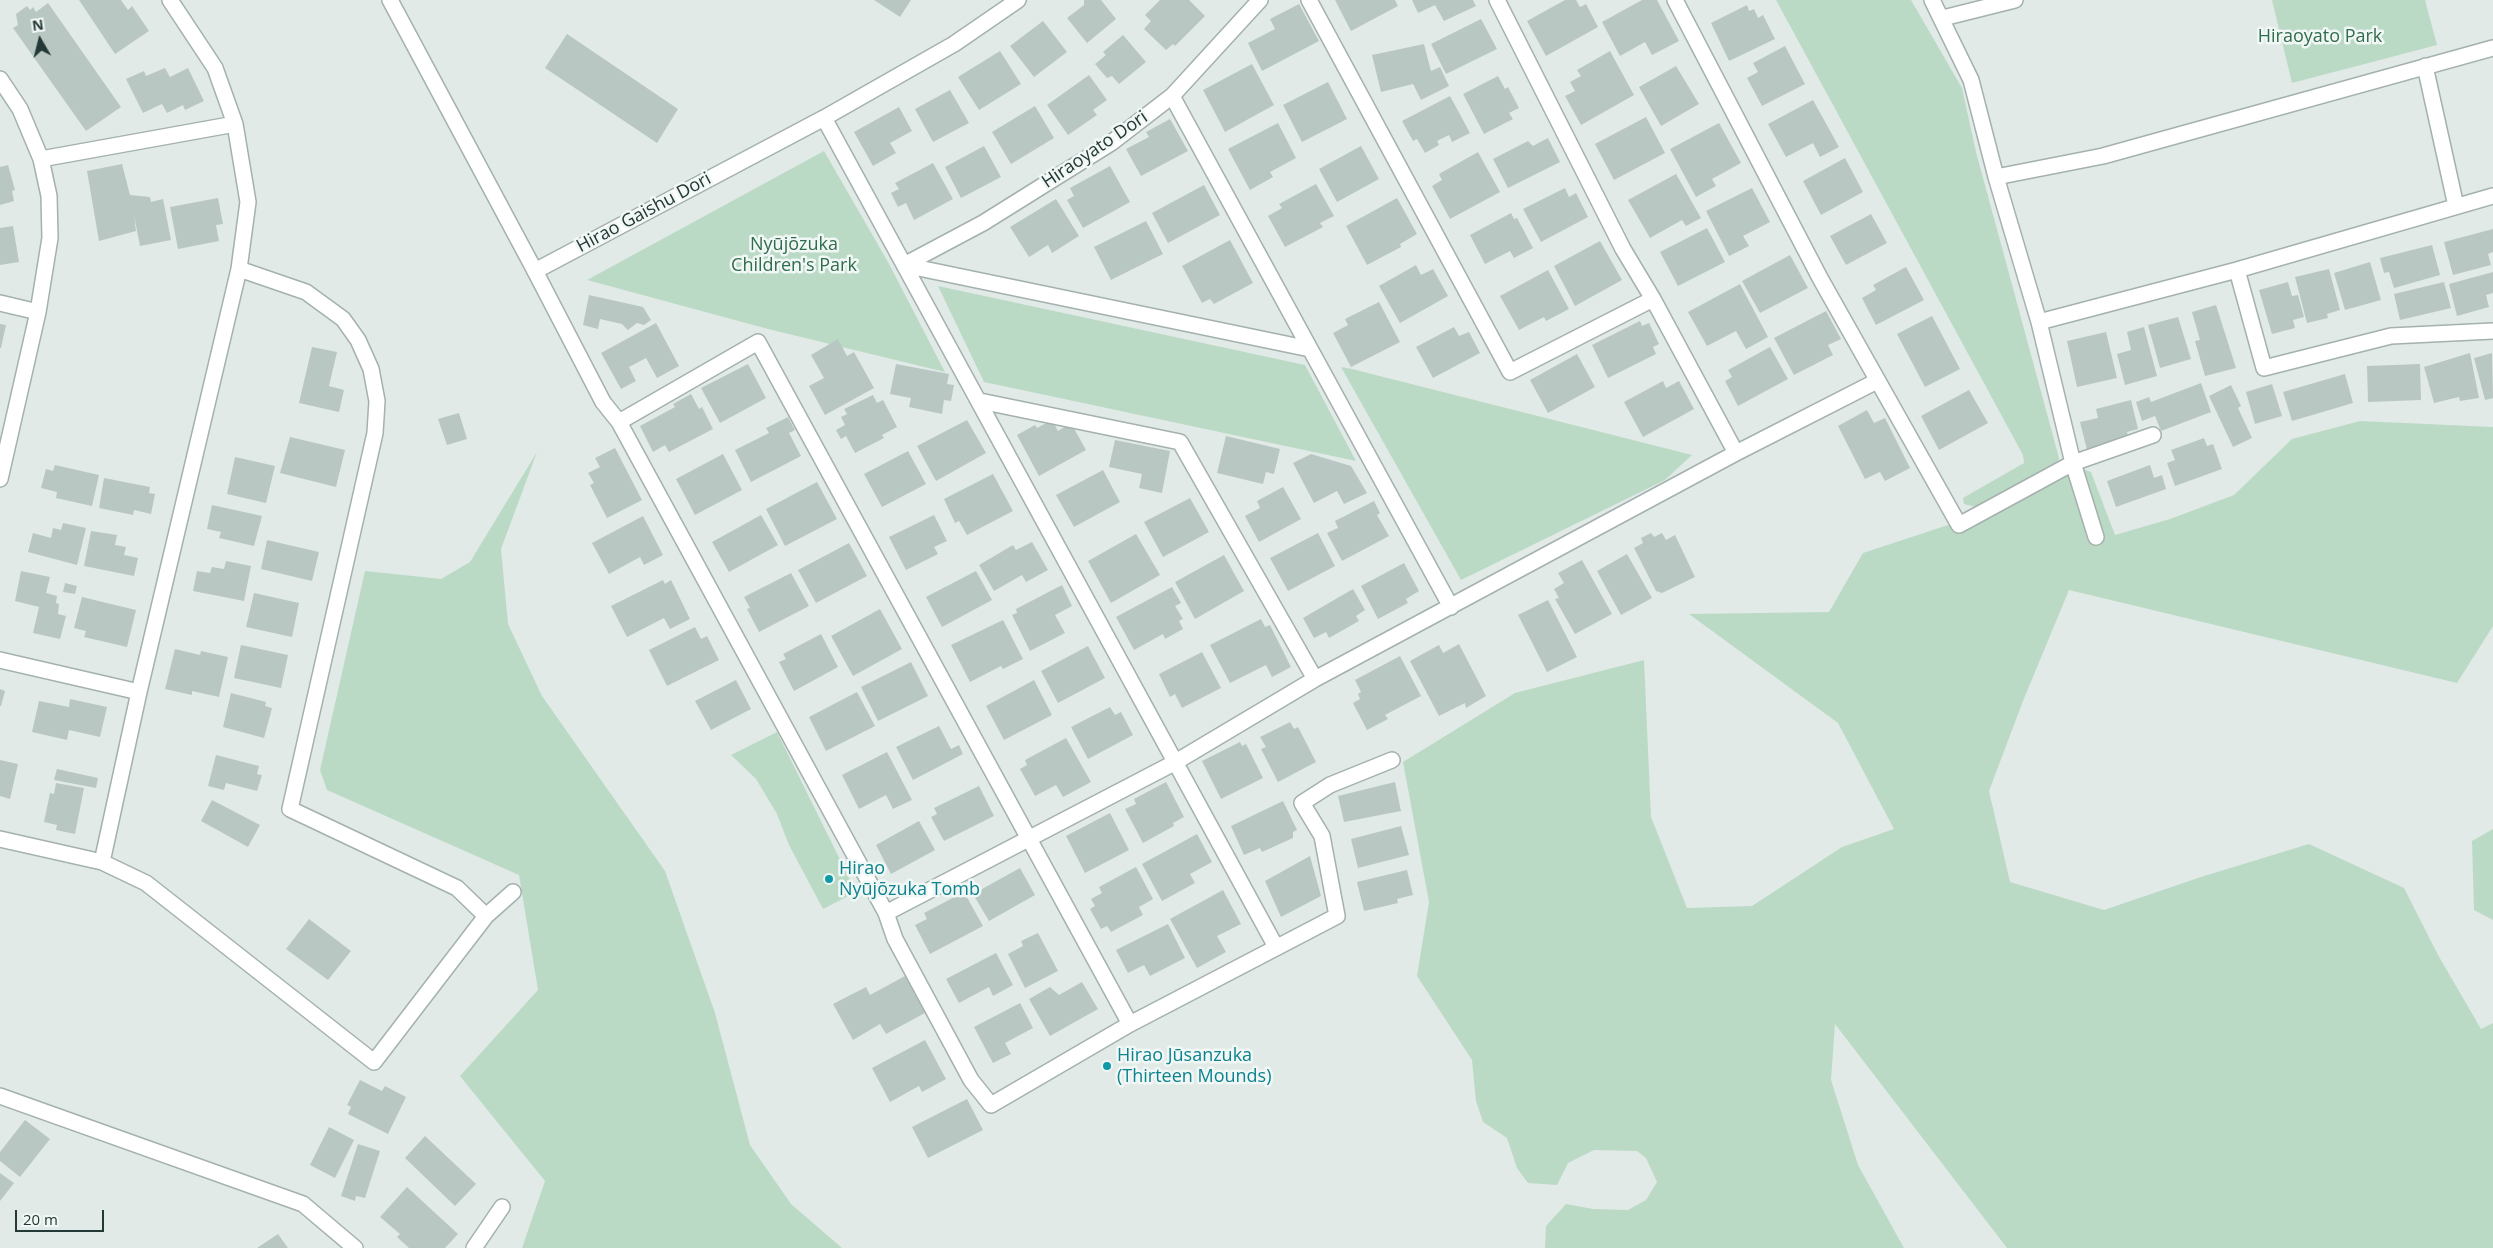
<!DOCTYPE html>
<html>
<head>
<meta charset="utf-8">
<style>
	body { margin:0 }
	#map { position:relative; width:2493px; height:1248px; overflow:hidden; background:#e1eae7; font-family:"Open Sans",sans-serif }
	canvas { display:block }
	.north { position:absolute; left:15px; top:15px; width:50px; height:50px; -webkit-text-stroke:4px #f1f7f5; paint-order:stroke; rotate:352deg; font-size:14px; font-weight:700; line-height:20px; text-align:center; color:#233935 }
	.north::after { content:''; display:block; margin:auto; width:18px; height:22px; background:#233935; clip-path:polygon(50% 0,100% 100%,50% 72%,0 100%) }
	.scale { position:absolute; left:15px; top:1210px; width:89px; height:22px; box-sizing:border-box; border:2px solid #233935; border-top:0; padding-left:6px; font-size:15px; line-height:18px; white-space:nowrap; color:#233935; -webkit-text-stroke:4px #f1f7f5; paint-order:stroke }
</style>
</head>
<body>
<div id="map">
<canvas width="2493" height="1248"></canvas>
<div class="north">N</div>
<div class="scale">20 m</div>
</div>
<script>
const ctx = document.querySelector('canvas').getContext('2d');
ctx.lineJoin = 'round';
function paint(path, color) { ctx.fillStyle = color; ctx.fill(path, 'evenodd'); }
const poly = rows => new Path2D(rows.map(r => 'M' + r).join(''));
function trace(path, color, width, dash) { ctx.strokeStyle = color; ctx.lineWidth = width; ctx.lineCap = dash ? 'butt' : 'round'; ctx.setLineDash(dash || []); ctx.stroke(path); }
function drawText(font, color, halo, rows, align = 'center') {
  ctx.font = font + ' "Open Sans",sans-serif'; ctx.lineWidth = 5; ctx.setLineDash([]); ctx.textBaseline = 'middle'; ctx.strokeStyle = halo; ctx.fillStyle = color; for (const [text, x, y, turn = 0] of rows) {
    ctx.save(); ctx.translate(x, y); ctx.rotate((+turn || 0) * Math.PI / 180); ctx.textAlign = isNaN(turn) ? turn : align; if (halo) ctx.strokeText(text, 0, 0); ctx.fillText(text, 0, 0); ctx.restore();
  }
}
const green = poly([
	[1776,0,1911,0,1962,88,1976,152,2059,458,2056,466,1976,507,1964,504,1963,498,2024,463,2023,455],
	[2272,0,2425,0,2437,45,2292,83],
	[824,151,888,262,945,372,768,329,587,280],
	[938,286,1305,365,1356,461,984,382],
	[1341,367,1352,369,1692,455,1665,480,1461,580],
	[2360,421,2493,427,2493,626,2457,683,2069,590,2023,701,1989,791,2010,882,2104,910,2201,877,2309,844,2404,888,2438,955,2481,1029,2493,1023,2493,1248,2007,1248,1835,1024,1831,1080,1858,1165,1904,1248,1545,1248,1546,1226,1566,1204,1593,1209,1628,1210,1646,1200,1657,1182,1646,1158,1637,1151,1594,1150,1568,1163,1557,1185,1528,1183,1517,1168,1507,1138,1483,1122,1476,1101,1472,1060,1417,976,1429,902,1403,762,1515,693,1644,660,1651,817,1687,908,1752,906,1842,847,1894,829,1838,723,1689,614,1829,612,1863,553,1948,525,1964,528,2073,465,2091,472,2115,535,2170,519,2234,495,2292,439],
	[537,452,501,549,508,624,542,696,665,871,715,1013,750,1145,791,1204,842,1248,522,1248,545,1181,460,1076,538,990,519,875,327,790,320,770,365,571,441,579,470,562],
	[777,732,856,892,823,909,789,845,777,814,756,779,731,755],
	[2493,829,2493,920,2474,910,2472,841]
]);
const building = poly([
	[79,0,121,0,128,10,132,6,149,31,115,54],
	[874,0,911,0,900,17],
	[1084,0,1101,0,1116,19,1087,43,1067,18,1084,5],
	[1160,0,1189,0,1205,16,1175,46,1173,44,1166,50,1144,29,1151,21,1145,15],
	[1335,0,1395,0,1398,6,1351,31],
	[1412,0,1473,0,1476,6,1444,21,1435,5,1418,13],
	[1565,0,1576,0,1580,7,1586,4,1598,27,1546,56,1527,21],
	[1642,0,1657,0,1679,41,1652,55,1645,42,1620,56,1602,22],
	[48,3,121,107,86,131,13,28,18,25,16,14,27,6,30,10,33,7,36,12],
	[1299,4,1319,41,1262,71,1248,43,1275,29,1270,19],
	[1747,5,1749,11,1754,9,1758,18,1763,15,1775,39,1729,61,1711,23],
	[1481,19,1497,49,1446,74,1431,44],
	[1043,21,1067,52,1034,77,1010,46],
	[567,34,678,109,657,143,545,68],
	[1123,35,1146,62,1119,84,1112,76,1107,78,1095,64,1106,55,1103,52],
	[1424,44,1431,71,1440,67,1449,86,1421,100,1413,84,1381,92,1372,55],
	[1785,46,1805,84,1762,106,1747,78,1758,72,1753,63],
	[1000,51,1021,84,979,110,958,77],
	[1610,51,1634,95,1581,125,1565,96,1575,91,1570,82,1581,76,1577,70],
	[1252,64,1274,105,1225,132,1203,90],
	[1676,66,1699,104,1661,126,1639,87],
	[165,68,170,77,188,68,204,101,185,110,183,105,167,113,162,104,143,113,126,79,144,71,146,76],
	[1089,75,1107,100,1093,110,1097,115,1068,135,1047,105],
	[1498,76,1505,89,1508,87,1519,108,1509,113,1513,119,1484,134,1463,94],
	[1328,82,1347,119,1302,142,1283,105],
	[950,90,969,123,933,142,915,109],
	[1450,96,1470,133,1452,142,1449,135,1437,141,1439,145,1425,153,1417,139,1413,141,1402,121],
	[1813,100,1839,147,1820,157,1813,143,1786,157,1768,124],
	[1035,106,1054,138,1011,164,992,132],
	[899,107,912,131,890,143,896,153,873,166,854,132],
	[1646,117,1665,153,1614,180,1595,144],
	[1170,119,1188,151,1141,176,1126,149,1149,137,1146,132],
	[1278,123,1296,158,1270,172,1273,177,1250,190,1228,149],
	[1719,123,1741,163,1712,179,1716,186,1696,197,1670,149],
	[1548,138,1560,162,1508,188,1493,159,1528,141,1533,146],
	[984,146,1001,177,961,198,945,167],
	[1361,146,1379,179,1337,202,1319,169],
	[1478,152,1500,192,1450,219,1432,186,1442,180,1439,174],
	[1845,158,1863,192,1821,215,1803,181],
	[933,163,953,199,914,220,906,203,898,207,891,193,899,189,895,183],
	[122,164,130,195,150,197,151,202,163,199,171,240,140,246,134,215,136,231,99,241,87,171],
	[8,165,15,190,12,191,14,201,0,205,0,167],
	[1110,166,1130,202,1083,228,1067,200,1074,196,1070,188],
	[1676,174,1701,218,1686,226,1682,220,1650,238,1628,200],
	[1316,184,1334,216,1320,223,1323,227,1285,247,1268,216,1282,208,1279,204],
	[1204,185,1220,215,1168,243,1152,213],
	[1565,188,1569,197,1576,193,1588,217,1541,242,1523,209],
	[1752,188,1770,222,1743,236,1749,246,1729,256,1706,211],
	[218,198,223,224,216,225,219,241,178,249,170,207],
	[1397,198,1417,234,1400,244,1401,247,1367,265,1346,226],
	[1056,199,1079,236,1052,253,1048,245,1029,257,1010,227],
	[1511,213,1514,219,1517,218,1533,248,1514,258,1510,251,1485,264,1470,235],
	[1871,214,1887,243,1846,265,1830,236],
	[1146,221,1163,254,1111,280,1094,247],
	[13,226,19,262,0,265,0,228],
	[1707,228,1725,262,1678,286,1660,252],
	[2493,229,2493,252,2488,254,2491,265,2453,275,2444,242],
	[1230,240,1253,283,1214,304,1210,299,1202,303,1182,266],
	[1600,241,1622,280,1575,306,1554,266],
	[2432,245,2440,275,2394,288,2389,272,2384,273,2380,258],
	[1790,255,1808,288,1760,313,1742,281],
	[2370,262,2381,300,2345,310,2334,273],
	[1416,265,1421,275,1433,269,1448,296,1400,323,1379,286],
	[1906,267,1924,300,1876,325,1862,298,1876,290,1873,285],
	[2329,269,2340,310,2327,314,2328,318,2307,323,2295,277],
	[1548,270,1569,309,1546,321,1544,317,1519,330,1500,296],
	[2493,272,2493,293,2486,295,2489,307,2457,316,2449,284],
	[2288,282,2292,296,2298,295,2304,317,2293,320,2295,328,2272,334,2259,290],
	[2444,282,2451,308,2400,320,2394,294],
	[1740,284,1768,337,1746,349,1736,331,1707,346,1688,312],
	[589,295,643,307,651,320,644,325,637,323,628,330,622,324,600,319,598,329,583,325],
	[1379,302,1400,342,1351,367,1333,333,1348,325,1345,319],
	[2216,305,2236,368,2205,376,2195,341,2200,340,2192,312],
	[1826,311,1841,339,1828,345,1833,355,1794,375,1774,338],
	[1932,316,1960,369,1925,387,1897,334],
	[2178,317,2191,359,2160,368,2148,325],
	[1640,321,1642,326,1649,323,1659,344,1653,347,1656,354,1608,378,1592,345],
	[656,323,679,366,657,378,646,358,629,367,636,381,621,389,601,353],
	[0,324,6,325,1,348,0,348],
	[1454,327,1459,336,1469,332,1480,353,1433,378,1416,347],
	[2144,327,2157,376,2125,385,2117,354,2131,350,2127,332],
	[2106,332,2117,378,2077,387,2067,341],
	[838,339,847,356,854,352,874,388,825,415,809,386,824,378,811,355],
	[312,347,337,352,329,386,344,390,339,412,299,403],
	[1770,347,1788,379,1738,406,1725,381,1732,377,1728,370],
	[2470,353,2479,398,2460,401,2459,397,2434,403,2424,367],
	[2492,353,2493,398,2485,400,2474,358],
	[1577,354,1595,387,1548,413,1530,380],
	[748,364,766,398,720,423,701,388],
	[896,364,949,374,947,384,954,385,951,401,944,400,942,414,909,407,911,398,890,394],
	[2420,364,2421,400,2368,402,2367,366],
	[2345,374,2353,403,2292,421,2283,392],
	[1663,381,1666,388,1679,381,1694,409,1643,437,1624,402],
	[2201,383,2211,412,2161,431,2155,416,2142,421,2136,402,2149,397,2151,402],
	[2272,384,2282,416,2255,424,2246,392],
	[2231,385,2241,406,2238,408,2252,438,2233,447,2209,396],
	[1969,390,1988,423,1939,450,1921,416],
	[691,394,699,409,702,407,713,429,669,452,665,445,653,452,640,426,675,407,673,404],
	[873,395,877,403,883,400,897,427,882,435,884,438,855,453,846,436,841,439,836,430,845,425,841,417,847,414,844,409],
	[2131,400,2138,429,2127,432,2129,440,2087,450,2080,422,2098,418,2096,409],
	[1867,410,1874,423,1885,418,1910,468,1885,481,1880,472,1865,479,1838,426],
	[459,413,467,439,447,445,438,419],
	[788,417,795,430,789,433,801,456,751,482,735,450,769,433,766,428],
	[967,420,986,453,936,481,917,446],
	[1052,420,1058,431,1071,423,1086,450,1039,476,1017,435,1035,425,1037,428],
	[1226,436,1280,449,1274,474,1266,472,1263,484,1217,473],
	[290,437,345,450,336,487,280,473],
	[2204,438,2207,446,2213,444,2222,469,2175,486,2167,463,2175,460,2171,450],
	[1115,440,1170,451,1162,493,1139,488,1142,474,1109,467],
	[615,448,642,500,607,518,590,485,594,483,588,473,600,467,595,458],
	[908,451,926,484,882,507,864,474],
	[723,454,742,490,695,515,676,479],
	[1311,454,1351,466,1367,493,1344,504,1337,491,1314,503,1293,463],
	[235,457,275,466,266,503,227,494],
	[55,465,99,475,92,506,56,498,57,492,41,488,46,469,53,471],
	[2150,465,2154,478,2162,475,2166,489,2116,507,2107,481],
	[1103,470,1120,502,1074,527,1056,495],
	[993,474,1013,511,967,535,959,521,955,523,944,499],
	[104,478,150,487,149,493,155,494,151,514,134,510,133,515,99,508],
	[817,482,837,519,785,546,766,509],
	[1283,487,1301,519,1259,542,1245,516,1260,508,1257,501],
	[1190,498,1209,532,1163,557,1144,522],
	[1374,501,1380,513,1377,515,1389,536,1342,561,1327,533,1338,528,1335,521],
	[212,505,262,516,254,546,219,538,221,532,207,529],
	[761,515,778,545,729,572,712,542],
	[934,515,947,541,934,547,938,554,906,570,889,537],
	[643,516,663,555,644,565,640,557,609,574,592,543],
	[63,523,86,528,77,565,28,552,33,533,51,538,53,528,61,530],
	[91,531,117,535,115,545,126,547,124,555,138,558,134,576,84,566],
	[1318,533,1335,566,1288,591,1270,558],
	[1651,533,1654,537,1662,533,1666,540,1675,535,1695,577,1662,593,1656,591,1634,548,1643,543,1641,538],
	[1136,534,1160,575,1111,603,1088,561],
	[267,540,319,552,312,581,261,569],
	[1032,542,1048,570,1026,582,1022,575,994,591,979,565,1013,545,1016,550],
	[849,543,867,576,816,603,798,570],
	[1627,554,1652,598,1621,615,1597,571],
	[1224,555,1244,591,1195,619,1175,582],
	[1582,560,1612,614,1575,634,1555,599,1559,598,1554,589,1564,583,1558,573],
	[226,561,251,566,244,601,193,591,197,571,210,573,212,567,224,569],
	[1404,563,1419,591,1406,599,1408,603,1378,619,1361,586],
	[21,571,50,577,46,593,57,596,56,603,59,604,58,614,66,616,60,639,33,633,39,607,15,601],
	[976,571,992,600,942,627,926,597],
	[791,573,809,606,759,632,747,609,750,608,744,597],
	[663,580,665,584,671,580,690,619,670,629,664,618,627,637,611,606],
	[65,583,77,586,75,594,63,592],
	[1062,585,1072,606,1055,615,1065,633,1030,651,1012,615,1017,613,1016,609],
	[1172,587,1181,603,1175,606,1183,619,1179,621,1183,629,1165,639,1163,634,1134,650,1116,617],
	[1353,589,1365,610,1356,616,1359,621,1329,638,1326,632,1314,638,1303,618],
	[254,593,299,603,292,637,246,627],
	[82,597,136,610,127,647,84,637,86,631,74,628],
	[1548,600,1577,657,1547,672,1518,615],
	[880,609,902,649,853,676,831,636],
	[1261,619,1265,627,1270,625,1291,667,1272,677,1266,665,1230,683,1210,645],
	[1003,620,1023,659,1003,669,1001,666,970,682,951,645],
	[695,627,701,639,707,636,719,660,667,686,649,650],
	[821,634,838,667,794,691,779,662,786,659,783,654],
	[1459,644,1486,696,1466,708,1465,703,1439,716,1410,661,1439,645,1443,653],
	[241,645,288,655,281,688,234,678],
	[1088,646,1105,678,1058,703,1041,671],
	[175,649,200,655,201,651,228,657,219,697,192,691,192,695,165,689],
	[1202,652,1221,688,1182,708,1175,694,1170,697,1159,674],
	[1400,656,1421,696,1385,715,1388,719,1367,730,1353,703,1360,699,1358,694,1361,692,1355,680],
	[911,662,928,696,878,721,861,687],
	[736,680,751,709,711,730,695,701],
	[1034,680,1052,715,1004,740,986,706],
	[0,689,5,691,1,706,0,706],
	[857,692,875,726,826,751,809,717],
	[231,693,266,702,265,706,272,708,264,738,223,727],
	[70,699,107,707,100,737,69,730,67,740,32,732,39,701,69,707],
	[1110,707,1115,715,1121,712,1133,735,1088,759,1071,727],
	[1290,722,1294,729,1298,727,1316,762,1278,782,1261,749,1266,747,1260,737],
	[939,726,951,749,959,745,963,754,913,780,896,747],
	[1066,738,1091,782,1063,797,1056,785,1035,796,1020,769,1027,765,1025,760],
	[1240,742,1242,746,1246,744,1263,778,1221,799,1202,761],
	[887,752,912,800,893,809,886,795,859,809,842,775],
	[216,755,259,766,257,774,262,775,257,791,226,783,224,790,208,786],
	[0,760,18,764,10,799,0,796],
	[57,769,98,778,96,788,54,780],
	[1166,782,1184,817,1173,823,1174,826,1143,843,1125,809,1136,804,1134,799],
	[1395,782,1401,811,1344,822,1338,796],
	[56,783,84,788,75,834,56,830,57,825,44,822,50,793,54,794],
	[979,786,994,816,944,841,931,817,937,814,934,808],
	[212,800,260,825,248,847,201,821],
	[1283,801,1297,830,1293,832,1293,838,1262,852,1260,848,1244,855,1231,826],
	[1110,813,1129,850,1085,873,1066,836],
	[919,821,935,850,891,874,876,845],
	[1401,826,1409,855,1358,868,1351,839],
	[1197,834,1212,862,1190,874,1195,883,1162,901,1142,864],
	[1310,856,1321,896,1281,917,1265,881],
	[1136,867,1153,899,1139,907,1143,915,1111,932,1107,926,1101,929,1090,909,1095,906,1091,899,1102,893,1099,887],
	[1020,868,1035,895,989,921,973,894],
	[1407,870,1413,895,1397,899,1398,903,1364,911,1357,882],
	[1223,890,1241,924,1217,936,1226,952,1197,968,1170,919],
	[964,892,983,926,930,954,915,925,927,919,924,913],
	[309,919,351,951,328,980,286,949],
	[1168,924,1185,958,1150,976,1144,965,1128,973,1116,950],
	[1038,933,1058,971,1025,988,1008,954,1023,946,1021,941],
	[996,953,1013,985,993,996,989,987,959,1003,946,979],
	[905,976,925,1013,886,1034,880,1024,853,1040,833,1004,866,987,870,995],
	[1082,982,1098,1009,1050,1036,1029,999,1050,987,1059,995],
	[1020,1003,1033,1028,1005,1043,1011,1054,993,1063,974,1027],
	[925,1040,946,1079,922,1092,919,1086,890,1102,872,1068],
	[360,1080,382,1091,385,1086,406,1097,388,1134,348,1114,351,1107,347,1105],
	[967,1099,983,1130,928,1158,912,1127],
	[25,1120,50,1139,20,1177,0,1161,0,1152],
	[329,1127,354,1140,335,1178,310,1165],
	[425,1136,476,1184,455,1206,405,1158],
	[358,1144,380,1151,365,1198,356,1196,355,1201,341,1196],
	[0,1173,14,1183,0,1201],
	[407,1187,458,1234,445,1248,409,1248,397,1237,400,1234,380,1217],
	[278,1234,288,1248,257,1248]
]);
const minor = poly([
	[1309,0,1510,372,1653,299],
	[1497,0,1623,249,1653,299,1736,453],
	[1675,0,1820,278,1959,525,2073,463,2153,435],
	[1932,0,1971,80,1996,177,2039,322,2073,463,2096,537],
	[1943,18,2015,0],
	[2425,66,2456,206],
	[0,79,20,109,41,159,49,196,50,238,38,312,0,479],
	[1172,96,1451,607],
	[824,118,1276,947],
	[41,159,235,124],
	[1996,177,2103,156,2493,48],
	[904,265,983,223,1111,143,1172,96,1260,0],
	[904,265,1310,349],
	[239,269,306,292,343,319,358,340,371,369,377,401,375,433,290,809,457,888,486,916],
	[2237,270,2264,368,2391,336,2493,331],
	[535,271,603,402,619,422,886,913,1174,763,1315,679,1736,453,1877,381],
	[0,303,38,312],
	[2039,322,2237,270,2493,196],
	[980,401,1180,442,1315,679],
	[619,422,758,342,1130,1024,991,1105,971,1080,895,939,886,913],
	[0,660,139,692],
	[0,839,102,862,146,883,374,1062,486,916,513,892],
	[102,862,139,692,239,269,248,202,235,124,215,68,170,0],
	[1130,1024,1337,916,1322,836,1302,803,1330,785,1392,760],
	[0,1096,303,1204,355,1248],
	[474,1248,502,1207]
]);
const tertiary = poly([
	[390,0,535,271,824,118,954,44,1018,0]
]);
const markers = [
	[829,879,5,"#0f9aa8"],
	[1107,1066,5,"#0f9aa8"]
];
const parkNames = [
	["Hiraoyato Park",2320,37],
	["Nyūjōzuka",794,245],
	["Children's Park",794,266]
];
const streetNames = [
	["Hiraoyato Dori",1095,150,-34],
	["Hirao Gaishu Dori",644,213,-28]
];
const cultureNames = [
	["Hirao",839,869],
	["Nyūjōzuka Tomb",839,890],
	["Hirao Jūsanzuka",1117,1056],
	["(Thirteen Mounds)",1117,1077]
];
paint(green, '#bbdac6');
paint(building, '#b9c7c3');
trace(minor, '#a4b1ae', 18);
trace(tertiary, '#a4b1ae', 18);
trace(minor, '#fff', 15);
trace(tertiary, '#fff', 15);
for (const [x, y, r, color] of markers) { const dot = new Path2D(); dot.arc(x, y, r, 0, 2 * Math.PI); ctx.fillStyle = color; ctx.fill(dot); trace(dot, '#f1f7f5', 2); }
drawText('18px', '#306c4e', '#f1f7f5', parkNames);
drawText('18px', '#233935', '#f1f7f5', streetNames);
drawText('18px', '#0d838f', '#f1f7f5', cultureNames, 'left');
</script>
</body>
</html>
